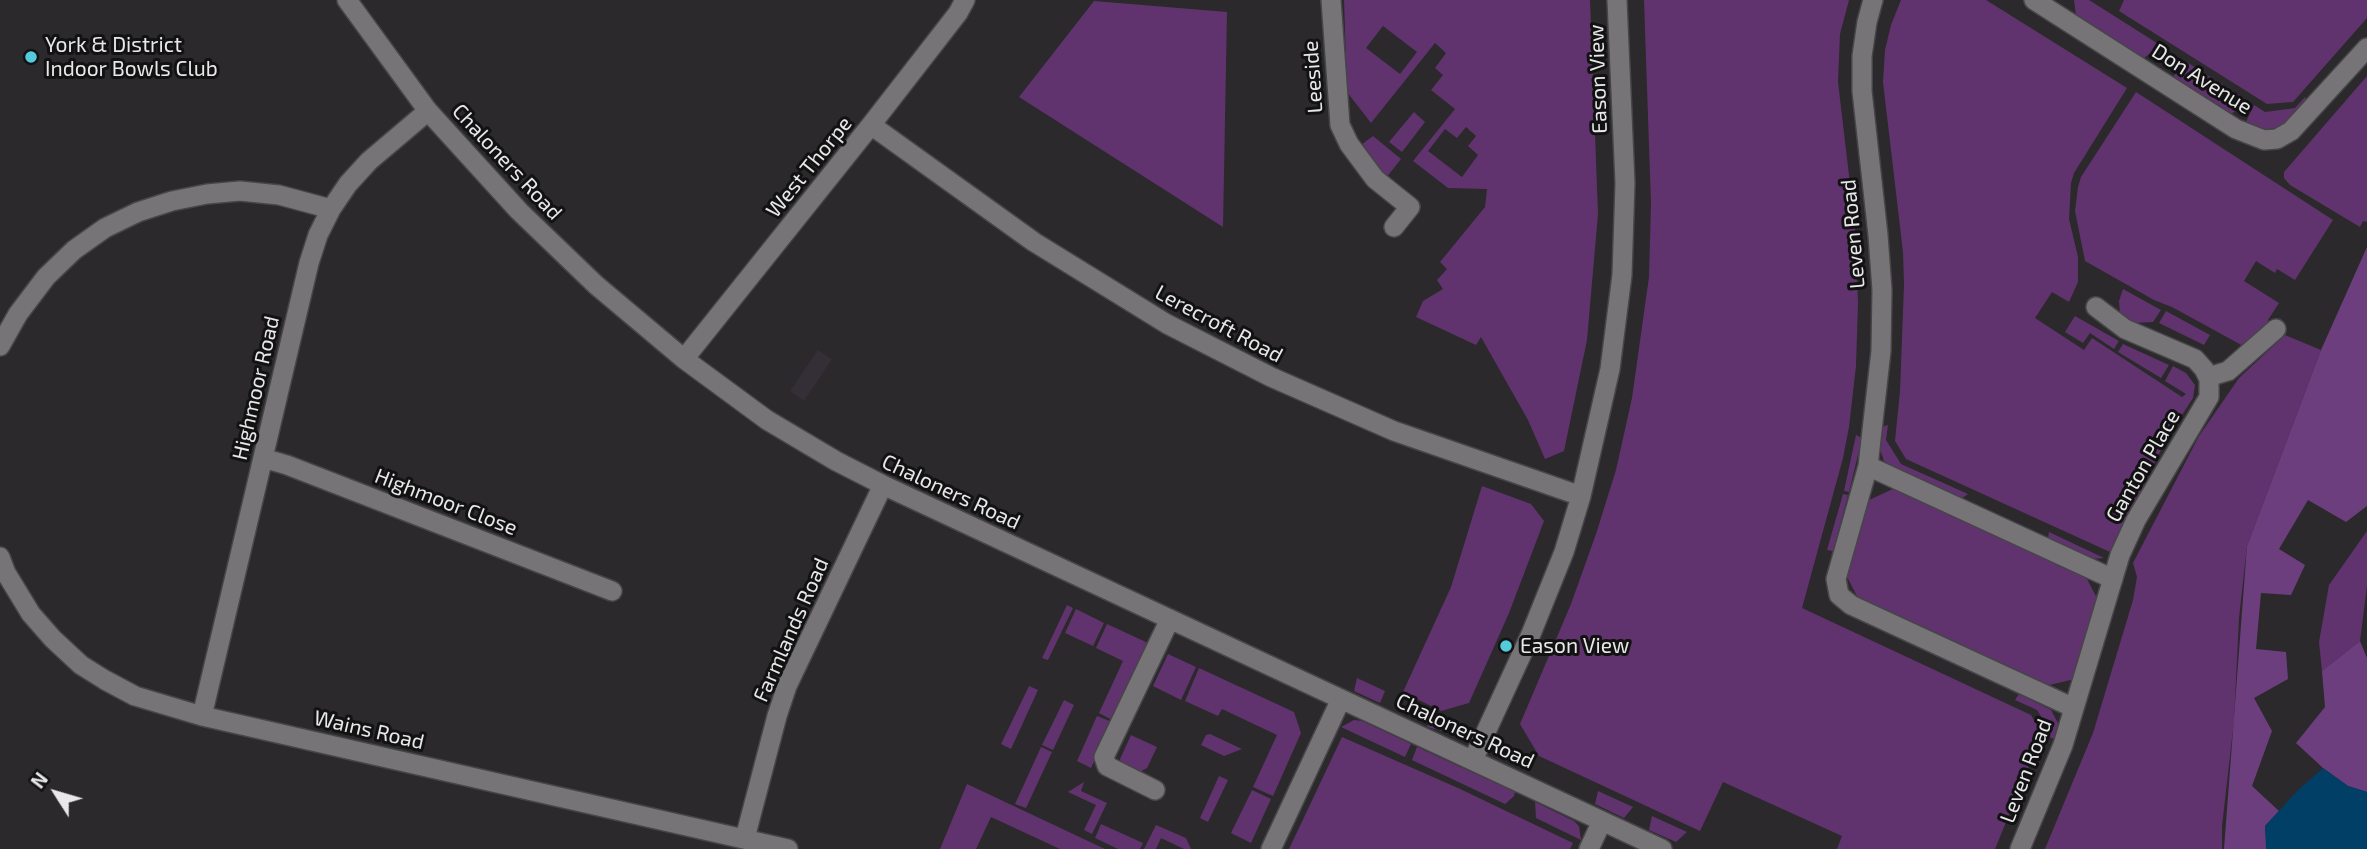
<!DOCTYPE html>
<html>
<head>
<meta charset="utf-8">
<style>
	body { margin:0 }
	#map { position:relative; width:2367px; height:849px; overflow:hidden; background:#2b292b; font-family:"Exo 2",sans-serif }
	canvas { display:block }
	.north { position:absolute; left:21px; top:758px; width:70px; height:70px; -webkit-text-stroke:5px #131213; paint-order:stroke; rotate:307deg; font-size:19px; font-weight:700; line-height:28px; text-align:center; color:#e8e7e9 }
	.north::after { content:''; display:block; margin:auto; width:24px; height:32px; background:#e8e7e9; clip-path:polygon(50% 0,100% 100%,50% 72%,0 100%) }
</style>
</head>
<body>
<div id="map">
<canvas width="2367" height="849"></canvas>
<div class="north">N</div>
</div>
<script>
const ctx = document.querySelector('canvas').getContext('2d');
ctx.lineJoin = 'round';
function paint(path, color) { ctx.fillStyle = color; ctx.fill(path, 'evenodd'); }
const poly = rows => new Path2D(rows.map(r => 'M' + r).join(''));
function trace(path, color, width, dash) { ctx.strokeStyle = color; ctx.lineWidth = width; ctx.lineCap = dash ? 'butt' : 'round'; ctx.setLineDash(dash || []); ctx.stroke(path); }
function drawText(font, color, halo, rows, align = 'center') {
  ctx.font = font + ' "Exo 2",sans-serif'; ctx.lineWidth = 6; ctx.setLineDash([]); ctx.textBaseline = 'middle'; ctx.strokeStyle = halo; ctx.fillStyle = color; for (const [text, x, y, turn = 0] of rows) {
    ctx.save(); ctx.translate(x, y); ctx.rotate((+turn || 0) * Math.PI / 180); ctx.textAlign = isNaN(turn) ? turn : align; if (halo) ctx.strokeText(text, 0, 0); ctx.fillText(text, 0, 0); ctx.restore();
  }
}
const built = poly([
	[818,350,832,359,804,401,790,391]
]);
const green = poly([
	[1344,0,1590,0,1598,214,1587,340,1564,451,1545,459,1528,420,1481,337,1476,345,1416,317,1423,301,1443,289,1437,280,1447,269,1440,262,1485,207,1487,189,1448,188,1413,161,1455,109,1431,90,1443,75,1435,68,1446,53,1435,43,1371,123,1347,92],
	[1383,26,1417,52,1400,74,1366,48],
	[1466,127,1476,136,1468,146,1478,155,1462,177,1428,151,1445,129,1457,138],
	[1644,0,1849,0,1840,34,1838,82,1855,226,1858,303,1856,366,1849,427,1843,458,1802,608,2031,715,2042,734,1995,849,1837,849,1842,836,1723,782,1700,831,1539,756,1520,724,1571,604,1596,534,1616,470,1632,398,1649,277,1651,204],
	[1901,0,1986,0,2127,88,2074,173,2071,183,2069,219,2078,257,2078,282,2069,302,2052,292,2035,318,2084,350,2092,338,2182,397,2186,394,2165,381,2173,366,2186,373,2195,385,2193,398,2167,438,2110,552,1906,459,1895,441,1900,391,1904,285,1903,252,1883,82,1885,50,1891,25],
	[2074,0,2089,0,2160,45,2143,59,2076,16],
	[2124,0,2367,0,2367,18,2293,102,2267,104,2119,11],
	[1094,1,1227,12,1223,227,1019,97],
	[2185,61,2244,98,2237,110,2230,115,2172,78],
	[2367,76,2367,222,2363,221,2360,227,2290,185,2284,178,2284,172],
	[2136,92,2333,220,2295,280,2277,269,2275,273,2256,261,2244,281,2279,303,2268,320,2269,324,2245,347,2172,307,2154,300,2085,261,2075,211,2078,187,2081,177],
	[2305,97,2307,102,2293,118,2277,128,2260,130,2245,124,2254,105,2265,112,2295,108],
	[1414,112,1425,122,1402,152,1389,142],
	[1373,136,1401,159,1386,178,1361,145],
	[2123,289,2161,310,2153,322,2134,323,2124,317,2120,313,2119,301],
	[2166,311,2210,335,2204,345,2159,323],
	[2075,316,2119,341,2114,349,2090,333,2083,343,2065,332],
	[2285,335,2321,350,2247,546,2239,618,2234,721,2222,826,2222,849,2045,849,2093,733,2133,600,2137,577,2133,563,2199,436,2239,378],
	[2123,344,2169,365,2161,378,2118,352],
	[1888,425,1886,440,1901,464,1968,494,1961,499,1893,468,1884,461,1879,446,1881,427],
	[1856,435,1862,438,1849,492,1844,491],
	[1482,486,1531,504,1544,521,1509,613,1469,703,1441,711,1403,692,1451,587],
	[1895,488,2086,577,2098,600,2075,679,2045,686,1858,598,1845,573,1867,501],
	[1843,494,1848,495,1833,551,1827,550],
	[2367,531,2367,586,2360,641,2322,671,2319,642,2329,585],
	[2049,532,2104,558,2092,559,2048,539],
	[1067,605,1073,608,1048,660,1042,658],
	[1076,609,1104,623,1093,646,1065,633],
	[1107,624,1148,643,1112,720,1099,713,1123,661,1096,648],
	[1168,654,1196,667,1181,700,1153,686],
	[1199,668,1294,712,1301,733,1273,796,1253,787,1277,735,1222,709,1218,716,1185,701],
	[1357,678,1385,691,1380,703,1354,691],
	[1029,686,1038,690,1011,749,1001,744],
	[2019,694,2051,710,2059,725,2055,739,2049,737,2050,731,2037,710,2015,700],
	[1064,700,1074,705,1053,750,1042,745],
	[1433,714,1464,729,1446,732,1427,727],
	[1097,716,1112,722,1091,768,1077,761],
	[1354,720,1362,721,1411,744,1405,757,1341,727],
	[1210,734,1242,749,1224,756,1201,745,1206,735],
	[1131,735,1157,747,1147,768,1138,773,1122,766,1120,759],
	[1342,737,1458,788,1573,843,1570,849,1289,849],
	[1041,747,1052,752,1026,808,1015,804],
	[1417,747,1515,792,1514,796,1505,804,1412,760],
	[1219,776,1228,780,1208,822,1200,818],
	[1084,782,1081,791,1107,803,1092,834,1084,830,1096,805,1068,792],
	[967,784,1105,849,1060,849,991,817,976,849,940,849],
	[1252,790,1271,799,1251,843,1231,833],
	[1598,791,1633,807,1624,818,1595,804],
	[1535,802,1574,821,1579,826,1581,840,1536,818],
	[1652,816,1687,832,1676,842,1649,830],
	[1101,824,1143,843,1140,849,1118,849,1095,838],
	[1156,825,1186,838,1191,849,1184,849,1161,838,1156,849,1144,849]
]);
const forest = poly([
	[2367,247,2367,506,2346,522,2308,500,2279,549,2305,565,2291,595,2261,593,2256,649,2286,652,2288,679,2254,698,2272,731,2252,786,2279,811,2265,826,2267,849,2224,849,2247,546,2321,350],
	[2360,641,2367,658,2367,792,2348,786,2323,768,2296,743,2325,707,2322,671]
]);
const water = poly([
	[2323,768,2348,786,2367,792,2367,849,2266,849,2265,826,2297,791]
]);
const minor = poly([
	[347,0,428,111,519,211,596,285,684,359,767,420,836,461,883,485,1662,849],
	[1331,0,1340,125,1349,144,1375,179,1410,207,1394,227],
	[1873,0,1867,22,1862,56,1862,91,1878,235,1882,290,1881,351,1868,466,1836,579,1839,595,1851,605,2074,708],
	[2034,0,2236,129,2264,140,2277,139,2291,131,2367,48],
	[871,125,1034,242,1167,324,1271,377,1394,431,1581,496],
	[0,346,18,314,46,277,74,250,105,228,138,212,172,201,207,194,240,191,279,195,331,209],
	[684,359,871,125,958,13,965,0],
	[2208,377,2228,371,2276,329],
	[263,458,287,465,612,591],
	[1868,466,2113,579],
	[0,557,6,573,31,614,53,639,81,665,105,680,135,696,202,716,788,849],
	[202,716,309,263,318,235,331,209,348,184,369,161,428,111],
	[1473,760,1531,634,1564,552,1581,496,1610,369,1622,275,1625,183,1617,0],
	[1155,790,1107,766,1104,757,1170,619],
	[745,838,777,716,787,686,883,485],
	[1271,849,1341,699],
	[1589,849,1602,821],
	[2020,849,2063,745,2120,555,2136,520,2209,397,2209,379,2204,369,2195,359,2125,329,2096,307]
]);
const markers = [
	[31,57,7,"#53cbdb"],
	[1506,646,7,"#53cbdb"]
];
const poiNames = [
	["York & District",45,45],
	["Indoor Bowls Club",45,69],
	["Eason View",1520,646]
];
const streetNames = [
	["Leeside",1313,77,-94],
	["Eason View",1598,79,-92],
	["Don Avenue",2202,79,32],
	["Chaloners Road",507,162,47],
	["West Thorpe",809,167,-51],
	["Leven Road",1853,234,-95],
	["Lerecroft Road",1219,324,28],
	["Highmoor Road",256,388,-77],
	["Ganton Place",2143,466,-60],
	["Chaloners Road",951,492,25],
	["Highmoor Close",446,502,21],
	["Farmlands Road",791,630,-66],
	["Wains Road",369,730,13],
	["Chaloners Road",1465,731,25],
	["Leven Road",2026,771,-69]
];
paint(built, '#342e36');
paint(green, '#60336e');
paint(forest, '#6d3e7d');
paint(water, '#023f67');
trace(minor, '#464547', 22);
trace(minor, '#767477', 19);
for (const [x, y, r, color] of markers) { const dot = new Path2D(); dot.arc(x, y, r, 0, 2 * Math.PI); ctx.fillStyle = color; ctx.fill(dot); trace(dot, '#131213', 2.5); }
drawText('21px', '#e8e7e9', '#131213', poiNames, 'left');
drawText('21px', '#e8e7e9', '#131213', streetNames);
</script>
</body>
</html>
